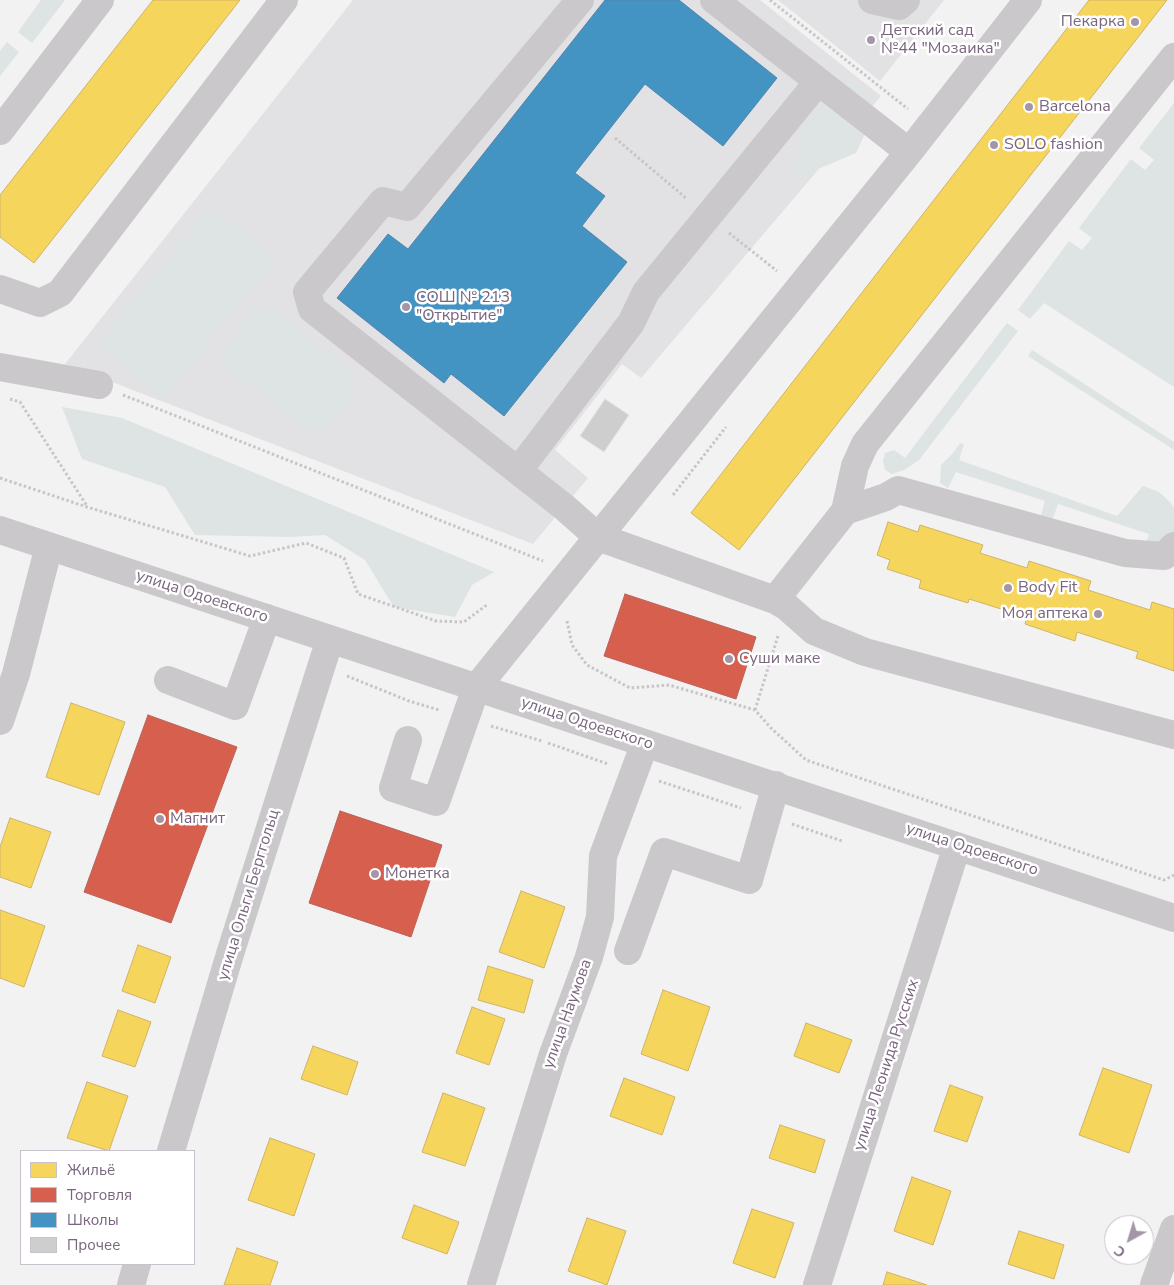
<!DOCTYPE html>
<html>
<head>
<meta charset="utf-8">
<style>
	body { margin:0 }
	#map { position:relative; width:1174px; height:1285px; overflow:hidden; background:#f1f2f1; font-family:"Nunito Sans",sans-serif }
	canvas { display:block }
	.legend { position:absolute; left:20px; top:1150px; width:175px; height:115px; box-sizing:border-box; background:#fff; border:1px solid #c9c1cb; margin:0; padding:6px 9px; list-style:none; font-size:15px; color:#79657e }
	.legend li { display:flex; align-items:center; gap:10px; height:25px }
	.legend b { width:25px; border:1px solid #c9c1cb }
	.north { position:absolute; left:1104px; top:1215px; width:50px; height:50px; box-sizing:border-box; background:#fff; border:1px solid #c9c1cb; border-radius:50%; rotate:219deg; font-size:14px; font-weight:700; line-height:20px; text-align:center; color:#79657e }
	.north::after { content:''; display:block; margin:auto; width:18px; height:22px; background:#a396a6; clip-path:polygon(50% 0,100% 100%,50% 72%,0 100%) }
</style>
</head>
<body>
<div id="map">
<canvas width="1174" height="1285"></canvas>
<ul class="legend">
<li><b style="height:14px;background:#f6d55c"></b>Жильё</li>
<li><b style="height:14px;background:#d6604d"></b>Торговля</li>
<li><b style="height:14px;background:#4393c3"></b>Школы</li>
<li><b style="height:14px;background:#cfcecf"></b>Прочее</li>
</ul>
<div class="north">С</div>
</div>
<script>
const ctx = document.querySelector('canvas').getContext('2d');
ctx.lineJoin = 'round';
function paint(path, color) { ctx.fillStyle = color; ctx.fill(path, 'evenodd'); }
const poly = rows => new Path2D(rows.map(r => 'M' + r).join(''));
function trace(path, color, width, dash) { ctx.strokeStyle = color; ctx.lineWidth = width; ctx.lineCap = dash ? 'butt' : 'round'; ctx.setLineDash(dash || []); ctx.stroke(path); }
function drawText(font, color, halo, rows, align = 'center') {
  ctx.font = font + ' "Nunito Sans",sans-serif'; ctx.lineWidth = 5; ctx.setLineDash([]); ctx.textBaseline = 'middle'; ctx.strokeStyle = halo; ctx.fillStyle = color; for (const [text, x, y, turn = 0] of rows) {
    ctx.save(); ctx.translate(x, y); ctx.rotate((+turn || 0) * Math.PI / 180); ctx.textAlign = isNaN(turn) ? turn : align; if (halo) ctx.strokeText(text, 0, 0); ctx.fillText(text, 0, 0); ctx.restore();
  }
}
const built = poly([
	[353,0,760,0,881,96,641,378,622,364,555,450,588,478,533,544,65,364],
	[778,0,944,0,880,81]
]);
const green = poly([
	[41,0,65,0,32,43,18,32],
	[7,42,19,52,0,76,0,51],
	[846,82,867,90,874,115,856,153,794,179,803,127],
	[1174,103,1174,387,1044,303,1030,319,1018,310,1069,241,1082,250,1092,238,1079,228,1131,159,1145,170,1154,160,1139,148],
	[211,206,276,259,162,399,97,346],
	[259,307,270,307,348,369,354,387,349,402,325,430,308,429,301,426,227,367,222,353,225,348,250,315],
	[1007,323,1018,331,919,460,904,470,892,474,885,470,883,461,885,453,894,450,905,458],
	[1032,350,1174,442,1174,450,1028,356],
	[62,407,122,418,494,572,472,585,455,617,394,607,365,560,325,535,289,537,195,535,165,487,82,459],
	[960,443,964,444,959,460,1117,516,1143,486,1159,492,1171,503,1174,508,1174,539,1143,551,1149,534,1058,504,1053,518,1048,520,1042,519,1041,515,1045,501,956,472,948,488,940,483,941,465,953,453]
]);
const homes = poly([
	[153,0,240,0,34,263,0,237,0,195,153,0],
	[1089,0,1167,0,739,550,691,513,1089,0],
	[888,522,918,532,920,525,983,545,980,553,1027,568,1029,561,1091,581,1088,590,1150,610,1152,602,1174,609,1174,671,1136,658,1138,652,1077,632,1075,641,1025,624,1027,617,969,599,968,603,919,588,921,580,887,569,890,560,877,555,888,522],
	[71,703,125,722,99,795,46,777,71,703],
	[10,818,51,832,31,888,0,877,0,847,10,818],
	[521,891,565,907,544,968,499,952,521,891],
	[0,910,45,926,24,987,0,978,0,910],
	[138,945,171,957,155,1003,122,991,138,945],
	[488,966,533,980,524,1013,478,1000,488,966],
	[663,990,710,1007,688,1071,641,1054,663,990],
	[472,1007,505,1019,489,1065,456,1053,472,1007],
	[118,1010,151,1022,135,1067,102,1056,118,1010],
	[806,1023,852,1040,839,1073,794,1056,806,1023],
	[313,1046,358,1062,347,1095,301,1079,313,1046],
	[1103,1068,1152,1085,1129,1153,1079,1135,1103,1068],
	[624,1078,675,1097,662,1135,610,1116,624,1078],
	[87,1082,128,1096,109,1151,67,1138,87,1082],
	[950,1085,983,1097,967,1142,934,1131,950,1085],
	[443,1093,485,1108,465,1166,422,1152,443,1093],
	[780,1125,825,1140,815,1173,769,1158,780,1125],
	[270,1138,315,1154,294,1216,248,1200,270,1138],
	[912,1177,951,1191,933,1245,894,1231,912,1177],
	[414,1205,459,1222,447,1254,402,1238,414,1205],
	[752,1209,794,1223,775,1278,733,1263,752,1209],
	[587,1218,626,1231,607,1285,568,1271,587,1218],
	[1019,1231,1064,1245,1054,1279,1008,1264,1019,1231],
	[237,1248,278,1262,270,1285,224,1285,237,1248],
	[887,1272,927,1285,883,1285,887,1272]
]);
const shops = poly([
	[625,594,756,637,736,699,604,656,625,594],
	[148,715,237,747,171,923,84,892,148,715],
	[340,811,442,845,411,937,309,903,340,811]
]);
const schools = poly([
	[605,0,679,0,777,78,723,146,645,84,575,173,605,196,582,226,627,262,504,416,451,374,444,383,337,298,388,234,408,249,605,0]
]);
const building = poly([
	[605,399,629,415,604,452,580,436,605,399]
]);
const path = poly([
	[770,0,908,109],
	[615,138,687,199],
	[729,233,777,271],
	[123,395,543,561],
	[10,399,20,402,87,506],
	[0,478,87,507,250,556,306,543,344,558,358,594,436,621,464,622,488,604],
	[673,495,726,427],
	[567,621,572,645,587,665,630,688,669,685,755,710,772,729,806,760,1164,880,1174,875],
	[347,676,409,701,439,710],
	[755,710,778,636],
	[491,726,542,741],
	[548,743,608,764],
	[659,781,741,808],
	[792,824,842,841]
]);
const minor = poly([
	[580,0,407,207,383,201,307,292,312,309,564,507,598,537,775,600,787,607,814,631,865,652,1174,735],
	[714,0,909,152],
	[872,0,899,6,906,0],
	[0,131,100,0],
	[0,289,40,303,60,293,284,0],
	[0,367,99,385],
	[518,471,631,323,646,292,818,82],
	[845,511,886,497,898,490,1125,553,1164,556,1174,546],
	[0,530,1174,918],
	[775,600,845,511,855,466,865,444,1174,57],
	[168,680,235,706,267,618],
	[0,721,16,674,49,546],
	[408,740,393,788,436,802,476,688,909,152,1028,0],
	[628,951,664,852,749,880,776,785],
	[171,1151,230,954,330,639],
	[131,1285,137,1264],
	[481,1285,553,1054,589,957,600,917,603,856,645,743],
	[817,1285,957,846],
	[1154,1285,1174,1229]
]);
const markers = [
	[1135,22,5,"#a396a6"],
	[871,40,5,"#a396a6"],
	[1029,107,5,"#a396a6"],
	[994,145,5,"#a396a6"],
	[406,307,5,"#a396a6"],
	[1008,588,5,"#a396a6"],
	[1098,614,5,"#a396a6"],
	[729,659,5,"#a396a6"],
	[160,819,5,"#a396a6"],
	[375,874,5,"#a396a6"]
];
const poiNames = [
	["Пекарка",1125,22,"right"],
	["Детский сад",881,31],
	["№44 \"Мозаика\"",881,49],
	["Barcelona",1039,107],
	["SOLO fashion",1004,145],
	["СОШ № 213",416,298],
	["\"Открытие\"",416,316],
	["Body Fit",1018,588],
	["Моя аптека",1088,614,"right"],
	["Суши маке",739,659],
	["Магнит",170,819],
	["Монетка",385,874]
];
const streetNames = [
	["улица Одоевского",202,597,18],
	["улица Одоевского",587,724,18],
	["улица Одоевского",972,850,18],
	["улица Ольги Берггольц",249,895,-73],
	["улица Наумова",568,1014,-70],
	["улица Леонида Русских",887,1065,-72]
];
paint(built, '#e2e2e4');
paint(green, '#dee4e3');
paint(homes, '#f6d55c');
trace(homes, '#d0b366', 1);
paint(shops, '#d6604d');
trace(shops, '#ba625c', 1);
paint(schools, '#4393c3');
trace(schools, '#5385ae', 1);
paint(building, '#cfcecf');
trace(building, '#e0e2e0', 1);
trace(path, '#c6c6c6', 3, [2.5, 2.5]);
trace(minor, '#cac8ca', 28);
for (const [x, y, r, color] of markers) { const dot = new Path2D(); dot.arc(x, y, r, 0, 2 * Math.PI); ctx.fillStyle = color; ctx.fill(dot); trace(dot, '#fff', 2); }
drawText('16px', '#79657e', '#fff', poiNames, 'left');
drawText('16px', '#79657e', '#fff', streetNames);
</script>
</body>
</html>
